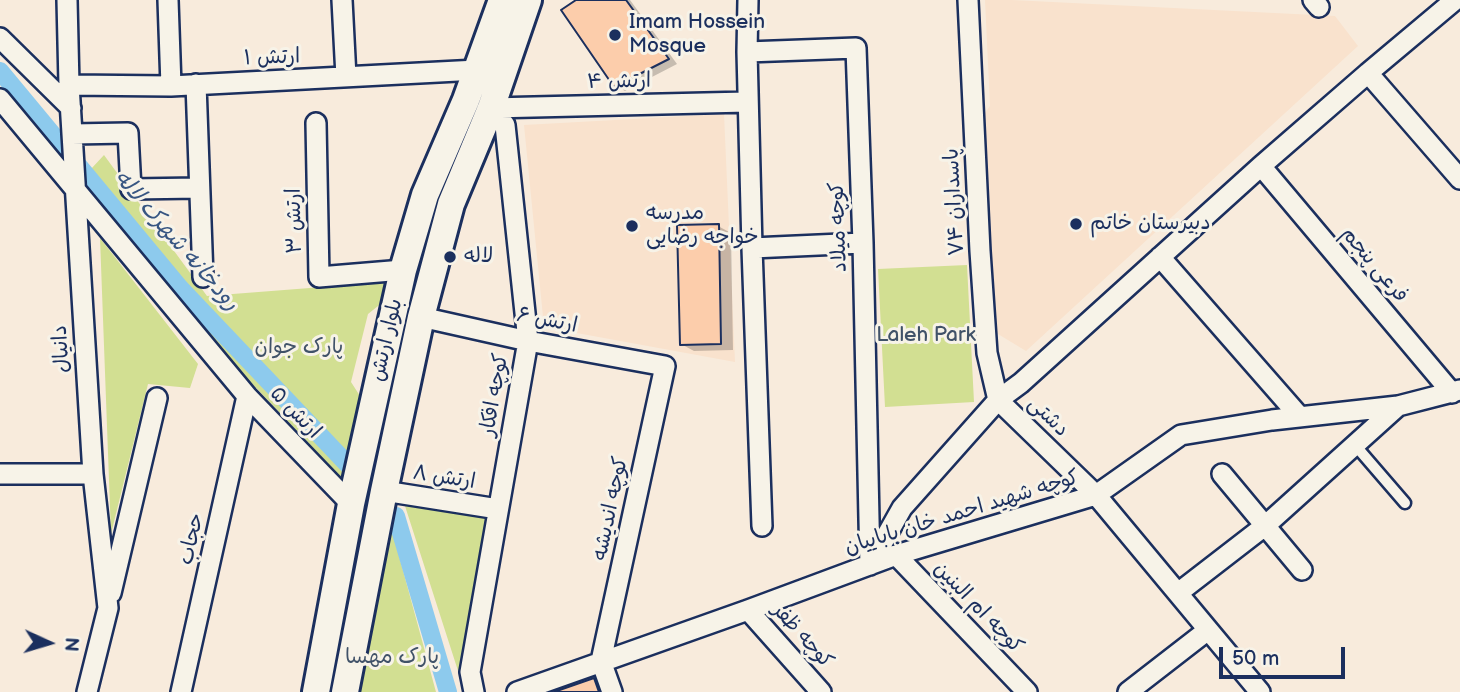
<!DOCTYPE html>
<html>
<head>
<meta charset="utf-8">
<style>
	body { margin:0 }
	#map { position:relative; width:1460px; height:692px; overflow:hidden; background:#f8ebdc; font-family:"Balsamiq Sans",sans-serif }
	canvas { display:block }
	.north { position:absolute; left:14px; top:608px; width:70px; height:70px; -webkit-text-stroke:5px #f7f3e8; paint-order:stroke; rotate:94deg; font-size:19px; font-weight:700; line-height:28px; text-align:center; color:#1b2f5e }
	.north::after { content:''; display:block; margin:auto; width:24px; height:32px; background:#1b2f5e; clip-path:polygon(50% 0,100% 100%,50% 72%,0 100%) }
	.scale { position:absolute; left:1219px; top:647px; width:126px; height:32px; box-sizing:border-box; border:4px solid #1b2f5e; border-top:0; padding-left:9px; font-size:21px; line-height:24px; white-space:nowrap; color:#1b2f5e; -webkit-text-stroke:5px #f7f3e8; paint-order:stroke }
</style>
</head>
<body>
<div id="map">
<canvas width="1460" height="692"></canvas>
<div class="north">N</div>
<div class="scale">50 m</div>
</div>
<script>
const ctx = document.querySelector('canvas').getContext('2d');
ctx.lineJoin = 'round';
function paint(path, color) { ctx.fillStyle = color; ctx.fill(path, 'evenodd'); }
const poly = rows => new Path2D(rows.map(r => 'M' + r).join(''));
function trace(path, color, width, dash) { ctx.strokeStyle = color; ctx.lineWidth = width; ctx.lineCap = dash ? 'butt' : 'round'; ctx.setLineDash(dash || []); ctx.stroke(path); }
function drawText(font, color, halo, rows, align = 'center') {
  ctx.font = font + ' "Balsamiq Sans","Playpen Sans Arabic",sans-serif'; ctx.lineWidth = 6; ctx.setLineDash([]); ctx.textBaseline = 'middle'; ctx.strokeStyle = halo; ctx.fillStyle = color; for (const [text, x, y, turn = 0] of rows) {
    ctx.save(); ctx.translate(x, y); ctx.rotate((+turn || 0) * Math.PI / 180); ctx.textAlign = isNaN(turn) ? turn : align; if (halo) ctx.strokeText(text, 0, 0); ctx.fillText(text, 0, 0); ctx.restore();
  }
}
const built = poly([
	[985,0,1012,0,1335,16,1358,46,1026,351,993,331,981,118,990,106],
	[724,114,735,362,544,327,524,125]
]);
const green = poly([
	[104,155,207,296,387,282,383,302,368,314,351,382,360,396,341,477,179,307,91,192,91,169],
	[100,238,198,364,190,388,148,384,111,534],
	[967,265,974,402,885,407,878,269],
	[405,506,487,518,460,677],
	[389,519,436,692,352,692]
]);
const shadow = poly([
	[579,0,630,0,677,64,625,91,616,86],
	[718,226,731,233,733,350,694,351,681,344],
	[594,680,600,683,603,692,559,692]
]);
const canal = poly([
	[0,71,180,288,351,468],
	[396,516,448,692]
]);
const building = poly([
	[576,0,626,0,669,59,614,87,561,10,576,0],
	[719,224,721,344,680,345,677,225,719,224],
	[594,678,599,692,554,692,594,678]
]);
const lane = poly([
	[1355,445,1405,503]
]);
const street = poly([
	[67,0,69,85,93,474,108,608,87,692],
	[168,0,171,86],
	[342,0,346,77],
	[748,0,747,52,856,48,863,243,870,565],
	[968,0,980,251,987,353,998,400],
	[1313,0,1319,7],
	[0,38,71,108],
	[747,52,752,248,762,526],
	[1368,73,1455,0],
	[196,84,203,277],
	[69,85,171,86,477,70],
	[0,99,247,396,351,504],
	[491,108,747,102],
	[316,123,319,277,403,270],
	[72,134,128,133,131,189,199,188],
	[1261,166,1452,393],
	[752,248,863,243],
	[1160,257,1300,417],
	[421,317,528,341,665,366,601,661,612,692],
	[998,400,1096,495,1260,692],
	[0,474,93,474],
	[1222,474,1302,570],
	[384,491,498,509],
	[896,555,1027,692],
	[870,565,902,508,998,400,1021,383,1261,166,1368,73,1460,179],
	[111,593,157,398],
	[1178,593,1266,525,1398,406],
	[748,610,821,692],
	[181,692,247,396],
	[474,692,470,672,528,341,505,125,491,108],
	[517,692,748,610,896,555,1096,495,1181,435,1272,420,1398,406,1460,390],
	[1128,692,1208,630]
]);
const secondary = poly([
	[316,692,351,504,403,270,425,195,466,100,502,0],
	[345,692,384,491,421,317,451,204,491,108,528,0]
]);
const markers = [
	[615,35,7,"#1b2f5e"],
	[1076,224,7,"#1b2f5e"],
	[632,226,7,"#1b2f5e"],
	[450,257,7,"#1b2f5e"]
];
const poiNames = [
	["Imam Hossein",629,23],
	["Mosque",629,47],
	["مدرسه",646,214],
	["خواجه رضایی",646,238],
	["دبیرستان خاتم",1090,224],
	["لاله",464,257]
];
const streetNames = [
	["ارتش ۱",272,58,-2],
	["ارتش ۴",619,82,-1],
	["پاسداران ۷۴",955,202,-93],
	["ارتش ۳",295,221,-91],
	["کوچه میلاد",839,227,-92],
	["فرعی پنجم",1374,265,50],
	["ارتش ۶",547,321,11],
	["بلوار ارتش",387,340,-77],
	["دانیال",62,349,-94],
	["کوچه افکار",495,395,-80],
	["ارتش ۵",295,413,46],
	["دشتی",1048,417,44],
	["ارتش ۸",444,478,9],
	["کوچه اندیشه",611,509,-78],
	["کوچه شهید احمد خان باباییان",962,513,-17],
	["حجاب",192,539,-77],
	["کوچه ام البنین",978,608,46],
	["کوچه ظفر",802,636,48]
];
const parkNames = [
	["Laleh Park",926,336],
	["پارک جوان",299,348],
	["پارک مهسا",392,658]
];
const waterNames = [
	["رودخانه شهرک لاله",176,241,49]
];
paint(built, '#f9e2cd');
paint(green, '#d2df92');
paint(shadow, '#0003');
trace(canal, '#8dcaed', 18);
paint(building, '#fccdab');
trace(building, '#1b2f5e', 2);
trace(lane, '#1b2f5e', 15);
trace(street, '#1b2f5e', 24);
trace(secondary, '#1b2f5e', 32);
trace(lane, '#f7f3e8', 10);
trace(street, '#f7f3e8', 19);
trace(secondary, '#f7f3e8', 26);
for (const [x, y, r, color] of markers) { const dot = new Path2D(); dot.arc(x, y, r, 0, 2 * Math.PI); ctx.fillStyle = color; ctx.fill(dot); trace(dot, '#f7f3e8', 2.5); }
drawText('21px', '#1b2f5e', '#f7f3e8', poiNames, 'left');
drawText('21px', '#1b2f5e', '#f7f3e8', streetNames);
drawText('21px', '#405268', '#f7f3e8', parkNames);
drawText('italic 23px', '#385682', '#f7f3e8', waterNames);
</script>
</body>
</html>
